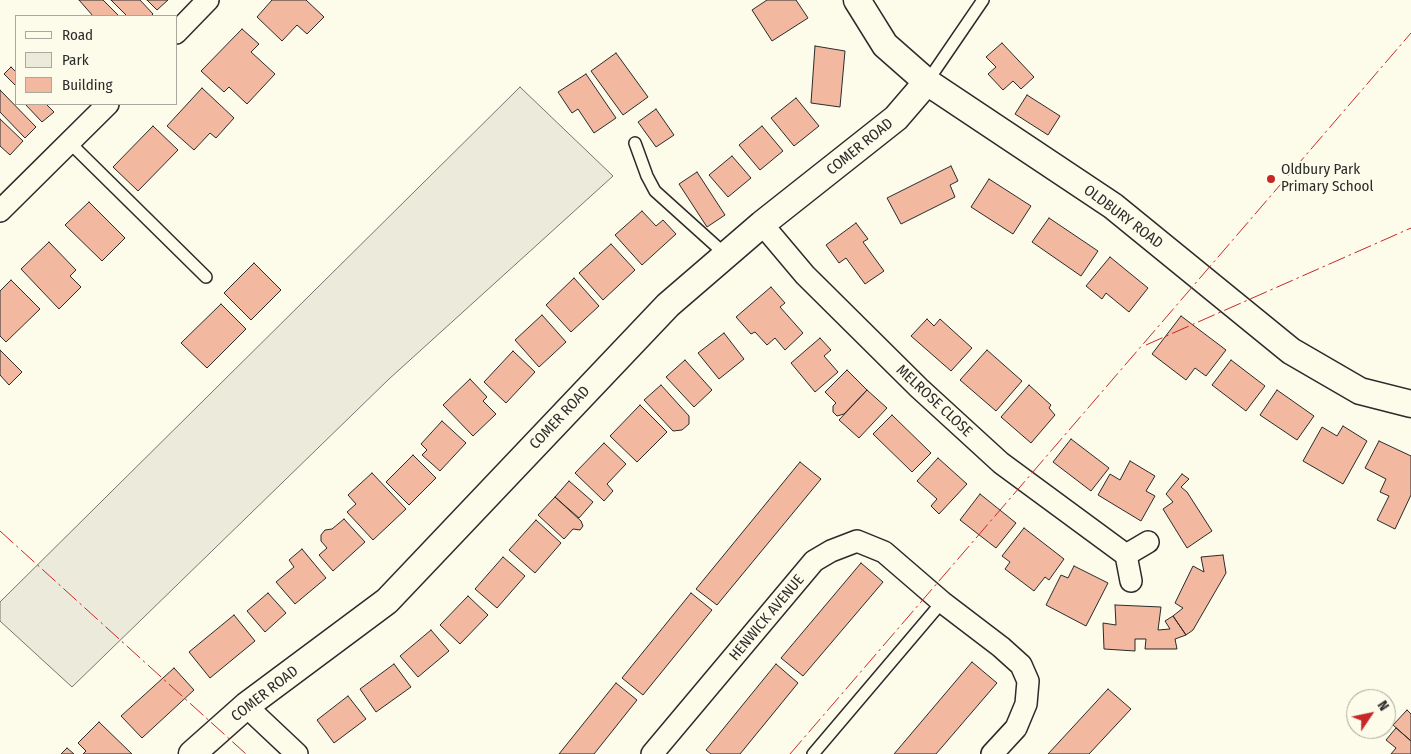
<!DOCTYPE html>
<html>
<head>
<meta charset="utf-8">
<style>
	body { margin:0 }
	#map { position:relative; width:1411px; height:754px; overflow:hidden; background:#fdfbea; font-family:"Fira Sans Condensed",sans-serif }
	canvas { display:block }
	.legend { position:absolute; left:15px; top:15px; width:162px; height:90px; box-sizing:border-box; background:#fdfbea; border:1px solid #a9a89e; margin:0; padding:6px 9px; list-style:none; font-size:15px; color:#2b2b2b }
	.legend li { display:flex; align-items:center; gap:10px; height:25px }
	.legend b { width:25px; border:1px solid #a9a89e }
	.north { position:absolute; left:1346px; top:689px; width:50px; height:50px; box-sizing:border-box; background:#fdfbea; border:1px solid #a9a89e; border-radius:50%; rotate:56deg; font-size:14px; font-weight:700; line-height:20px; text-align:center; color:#2b2b2b }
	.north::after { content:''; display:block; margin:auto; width:18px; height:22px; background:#c62828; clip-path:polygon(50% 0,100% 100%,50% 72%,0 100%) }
</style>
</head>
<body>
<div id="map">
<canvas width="1411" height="754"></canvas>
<ul class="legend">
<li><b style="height:6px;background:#fdfbea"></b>Road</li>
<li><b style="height:14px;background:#ecebdb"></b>Park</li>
<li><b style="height:14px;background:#f2b8a0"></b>Building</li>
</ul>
<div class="north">N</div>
</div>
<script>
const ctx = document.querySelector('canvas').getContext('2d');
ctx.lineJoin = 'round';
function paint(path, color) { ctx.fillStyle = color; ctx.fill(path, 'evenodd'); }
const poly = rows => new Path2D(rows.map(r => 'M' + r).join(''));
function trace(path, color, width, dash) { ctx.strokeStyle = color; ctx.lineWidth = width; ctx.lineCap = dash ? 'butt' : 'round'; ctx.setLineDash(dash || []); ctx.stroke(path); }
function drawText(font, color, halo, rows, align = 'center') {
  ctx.font = font + ' "Fira Sans Condensed",sans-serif'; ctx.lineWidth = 4; ctx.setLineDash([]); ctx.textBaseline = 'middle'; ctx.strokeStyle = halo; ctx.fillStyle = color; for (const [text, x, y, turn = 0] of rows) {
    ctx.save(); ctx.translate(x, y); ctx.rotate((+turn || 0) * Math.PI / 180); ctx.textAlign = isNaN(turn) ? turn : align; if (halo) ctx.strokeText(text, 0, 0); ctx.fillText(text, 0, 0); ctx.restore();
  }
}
const green = poly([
	[520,87,613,176,389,379,72,687,0,621,0,602,520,87]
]);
const building = poly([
	[79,0,103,0,119,16,93,16,79,0],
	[111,0,140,0,153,14,151,16,127,16,111,0],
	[147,0,168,0,157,10,147,0],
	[272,0,306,0,324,17,307,34,297,25,282,41,257,17,272,0],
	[767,0,796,0,808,18,772,41,752,10,767,0],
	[242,29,259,44,251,52,275,74,247,104,229,87,224,92,201,71,242,29],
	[1002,43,1034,77,1021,89,1013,81,1003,90,988,74,996,67,986,57,1002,43],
	[815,46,845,51,840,107,811,103,815,46],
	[616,53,648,97,623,115,591,71,616,53],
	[11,67,16,72,16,86,4,74,11,67],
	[586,74,616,118,594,133,578,109,572,113,558,92,586,74],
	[202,88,234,118,216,138,210,133,194,150,167,126,202,88],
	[0,90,36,127,25,138,0,112,0,90],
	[1027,95,1060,116,1048,135,1015,114,1027,95],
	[796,98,819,126,794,146,771,118,796,98],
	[25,104,46,104,54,112,42,122,25,104],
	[656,109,674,135,656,147,638,122,656,109],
	[0,119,23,141,10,155,0,146,0,119],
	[153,126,178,150,138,191,113,167,153,126],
	[762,126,783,151,760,170,739,145,762,126],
	[732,156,751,178,728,197,709,175,732,156],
	[951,166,958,181,950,185,955,197,901,224,887,198,951,166],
	[697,172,725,215,707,227,679,184,697,172],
	[989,179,1031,206,1013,234,971,207,989,179],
	[89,202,125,238,102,261,65,225,89,202],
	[642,211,656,226,663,220,676,234,642,265,615,235,642,211],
	[1049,218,1098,251,1081,276,1032,242,1049,218],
	[856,223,868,239,863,242,884,271,865,284,846,258,839,263,826,245,856,223],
	[49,242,76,270,70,276,81,287,59,309,21,269,49,242],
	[611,244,635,270,603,300,579,273,611,244],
	[1110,257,1148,288,1129,312,1106,293,1102,299,1086,286,1110,257],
	[254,263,281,290,251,320,224,293,254,263],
	[574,278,599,306,571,332,546,305,574,278],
	[11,280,40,309,6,342,0,336,0,291,11,280],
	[771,287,785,303,780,307,803,333,785,350,775,338,767,345,755,332,751,334,736,317,771,287],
	[221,304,246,329,207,368,181,343,221,304],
	[542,315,566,342,539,367,515,340,542,315],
	[1181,316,1226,350,1206,376,1195,368,1186,380,1152,354,1181,316],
	[927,319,934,326,940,319,972,348,951,371,911,336,927,319],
	[724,333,744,359,719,379,698,353,724,333],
	[820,338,831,350,824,356,838,372,815,392,791,363,820,338],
	[0,350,22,372,9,385,0,375,0,350],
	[987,350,1022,381,996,411,960,380,987,350],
	[513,351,535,372,506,403,484,382,513,351],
	[685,360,712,390,694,407,666,377,685,360],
	[1231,360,1265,386,1246,411,1212,385,1231,360],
	[847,370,867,390,844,414,837,416,833,412,833,406,836,403,825,392,847,370],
	[470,379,487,397,483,401,496,414,473,436,443,405,470,379],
	[661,385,689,416,689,424,682,430,673,431,644,400,661,385],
	[1029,385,1051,405,1049,408,1055,415,1031,443,1001,417,1029,385],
	[867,390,887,408,859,438,839,420,867,390],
	[1277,390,1314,416,1297,440,1260,415,1277,390],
	[640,405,667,432,637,462,610,436,640,405],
	[892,415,931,453,912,472,873,434,892,415],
	[442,421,466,443,440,471,422,455,427,450,421,444,442,421],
	[1343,426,1367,441,1343,484,1303,461,1322,427,1337,436,1343,426],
	[1071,439,1109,468,1091,491,1053,462,1071,439],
	[1379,441,1411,456,1411,495,1395,529,1377,520,1389,496,1380,492,1386,479,1365,468,1379,441],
	[604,443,626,464,607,484,613,491,604,501,575,473,604,443],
	[413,455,436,478,409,505,386,482,413,455],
	[938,458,967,484,939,514,931,506,937,499,917,481,938,458],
	[1130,461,1155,476,1146,491,1155,496,1141,521,1098,495,1110,474,1120,480,1130,461],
	[800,462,821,479,717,605,696,589,800,462],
	[372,473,406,509,373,540,347,512,356,504,348,495,372,473],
	[1182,474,1189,479,1181,487,1187,492,1212,531,1187,548,1163,509,1173,502,1166,494,1182,474],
	[569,481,593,502,579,518,555,497,569,481],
	[980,494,1016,523,996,548,960,520,980,494],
	[555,497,581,521,583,526,580,530,573,529,564,539,538,515,555,497],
	[344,519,365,542,333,571,319,555,327,548,321,541,321,535,325,530,332,529,344,519],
	[536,520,561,543,535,573,509,550,536,520],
	[1024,528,1064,559,1049,580,1045,577,1034,591,1005,569,1010,562,1002,556,1024,528],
	[302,549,326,578,295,604,276,582,294,567,289,560,302,549],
	[1223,555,1226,573,1193,630,1186,635,1173,616,1183,608,1175,603,1193,566,1204,572,1201,557,1223,555],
	[503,557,525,576,497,608,475,589,503,557],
	[861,563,883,582,803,676,781,658,861,563],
	[1074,566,1108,583,1086,626,1046,605,1061,575,1068,578,1074,566],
	[268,593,286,613,265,632,247,611,268,593],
	[691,593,712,610,643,695,622,678,691,593],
	[468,596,488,615,460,644,440,625,468,596],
	[1115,605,1161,607,1158,630,1170,629,1165,621,1173,616,1186,635,1175,639,1177,649,1145,649,1146,639,1135,639,1135,651,1104,649,1103,623,1116,625,1115,605],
	[234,615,255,641,210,678,189,652,234,615],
	[431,630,449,651,418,677,400,656,431,630],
	[972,662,997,683,936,754,894,754,972,662],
	[394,664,411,687,376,712,360,689,394,664],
	[776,664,798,683,740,754,711,754,706,750,776,664],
	[174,668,194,690,142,738,121,716,174,668],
	[616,683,637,700,594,754,559,754,616,683],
	[1108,689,1131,709,1089,754,1048,754,1108,689],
	[348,696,366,719,334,743,317,720,348,696],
	[1407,710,1411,714,1411,741,1393,725,1407,710],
	[99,722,132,754,83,754,86,751,78,743,99,722],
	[1396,728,1411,741,1411,754,1391,754,1396,748,1386,740,1396,728],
	[67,748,74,754,61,754,67,748]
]);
const service = poly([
	[927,82,983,0],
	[70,143,206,277],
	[635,143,647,176,655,191,726,255],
	[813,754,942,602]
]);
const minor = poly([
	[176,33,208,0],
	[0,211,108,104],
	[762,224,805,275,919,388,1001,463,1126,555],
	[1131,581,1126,555,1148,542],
	[246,706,297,754],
	[652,754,814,561,831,551,857,541,884,552,942,602,1001,647,1021,665,1028,681,1026,704,1016,728,992,754]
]);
const tertiary = poly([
	[857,0,885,45,927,82,1113,206,1291,351,1360,391,1411,404],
	[192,754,246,706,387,601,668,305,762,224,896,118,927,82]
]);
const power = poly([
	[1146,345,1411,228],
	[0,531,246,754],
	[790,754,1411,33]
]);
const markers = [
	[1271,179,5,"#c62828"]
];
const streetNames = [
	["COMER ROAD",860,147,-39],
	["OLDBURY ROAD",1123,217,37],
	["MELROSE CLOSE",934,401,43],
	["COMER ROAD",560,418,-47],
	["HENWICK AVENUE",767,618,-50],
	["COMER ROAD",265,694,-38]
];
const poiNames = [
	["Oldbury Park",1281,170],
	["Primary School",1281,187]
];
paint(green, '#ecebdb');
trace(green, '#74746e', 1);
paint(building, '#f2b8a0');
trace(building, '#2b2b2b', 1);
trace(service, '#2b2b2b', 14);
trace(minor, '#2b2b2b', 24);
trace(tertiary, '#2b2b2b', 29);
trace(service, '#fdfbea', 11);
trace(minor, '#fdfbea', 21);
trace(tertiary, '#fdfbea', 26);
trace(power, '#c62828', 1, [18, 4, 2.5, 4]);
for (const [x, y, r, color] of markers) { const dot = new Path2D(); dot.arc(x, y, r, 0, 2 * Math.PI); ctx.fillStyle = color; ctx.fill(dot); trace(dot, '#fdfbea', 2); }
drawText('15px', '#2b2b2b', '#fdfbea', streetNames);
drawText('15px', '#2b2b2b', '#fdfbea', poiNames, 'left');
</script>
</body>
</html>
